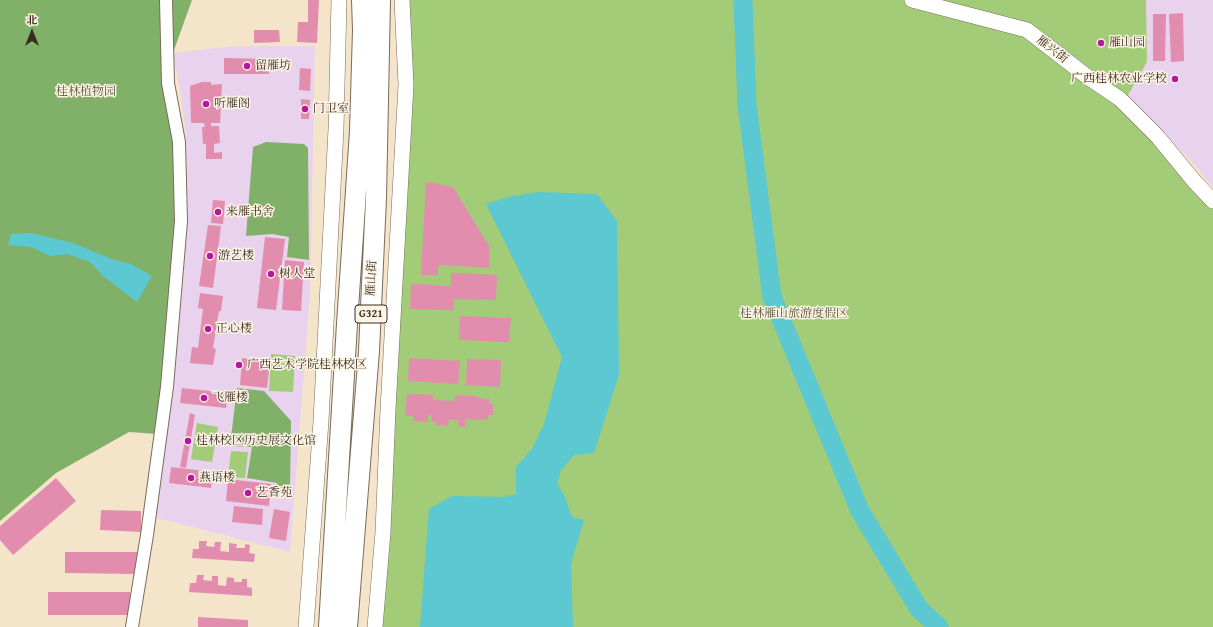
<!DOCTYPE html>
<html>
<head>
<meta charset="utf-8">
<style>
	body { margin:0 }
	#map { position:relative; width:1213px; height:627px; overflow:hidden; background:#f4e5ca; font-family:"Gentium Book Plus","Noto Serif SC",serif }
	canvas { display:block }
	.north { position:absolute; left:12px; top:12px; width:40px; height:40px; -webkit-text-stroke:3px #fcf5e5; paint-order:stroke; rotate:0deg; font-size:11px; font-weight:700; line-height:16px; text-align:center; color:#3b2a1e }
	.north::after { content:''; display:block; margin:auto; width:14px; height:18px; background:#3b2a1e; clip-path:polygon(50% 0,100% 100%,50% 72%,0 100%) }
</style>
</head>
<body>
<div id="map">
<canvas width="1213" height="627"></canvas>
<div class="north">北</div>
</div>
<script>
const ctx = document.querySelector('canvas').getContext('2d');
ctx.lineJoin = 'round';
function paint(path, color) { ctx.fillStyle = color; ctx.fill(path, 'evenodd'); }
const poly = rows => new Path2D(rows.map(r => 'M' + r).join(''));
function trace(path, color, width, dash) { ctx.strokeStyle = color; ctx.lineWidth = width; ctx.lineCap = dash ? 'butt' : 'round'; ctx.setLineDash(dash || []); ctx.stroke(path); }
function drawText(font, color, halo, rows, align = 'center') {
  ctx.font = font + ' "Gentium Book Plus","Noto Serif SC",serif'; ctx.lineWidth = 3; ctx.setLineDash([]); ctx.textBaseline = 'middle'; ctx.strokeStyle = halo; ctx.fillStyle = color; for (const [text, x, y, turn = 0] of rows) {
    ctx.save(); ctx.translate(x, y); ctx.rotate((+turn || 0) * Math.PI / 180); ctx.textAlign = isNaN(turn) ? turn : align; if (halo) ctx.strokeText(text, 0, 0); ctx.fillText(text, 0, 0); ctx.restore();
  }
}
const built = poly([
	[1146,0,1213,0,1213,187,1191,161,1127,97,1147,62],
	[235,46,315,46,310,296,290,552,153,517,166,435,188,220,186,134,180,91,173,53]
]);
const green = poly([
	[402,0,1146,0,1147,62,1127,97,1213,201,1213,627,375,627],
	[271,354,295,356,293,392,269,391],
	[197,423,218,427,212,462,191,459],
	[231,451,248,452,245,478,228,477]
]);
const forest = poly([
	[0,0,192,0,173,53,166,97,175,159,178,211,158,434,129,432,56,473,0,521],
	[266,142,304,144,308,148,309,260,287,257,289,237,272,234,246,236,253,147],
	[237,388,264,391,291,421,290,493,276,492,277,483,247,478,252,447,230,446]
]);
const water = poly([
	[539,192,597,194,617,221,619,375,594,453,574,455,561,470,557,483,565,497,572,517,584,520,571,563,573,627,420,627,429,509,452,496,504,497,516,494,516,467,532,449,544,424,562,357,486,204,512,196],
	[31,233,73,243,114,260,131,264,152,276,137,302,103,276,90,262,67,254,50,256,31,247,8,245,11,234]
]);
const river = poly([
	[743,0,747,105,772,297,860,511,919,609,939,627]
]);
const building = poly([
	[308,0,319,0,317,43,297,42,298,22,308,22],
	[1183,13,1184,61,1171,62,1169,14],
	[1153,14,1166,14,1165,61,1153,61],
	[254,30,279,30,280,42,254,43],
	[224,58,269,59,269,74,224,74],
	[300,68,311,69,310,91,299,90],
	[202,82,211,82,211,85,222,84,220,123,211,123,211,126,219,126,220,143,214,144,214,153,222,152,222,159,206,159,206,144,203,144,202,127,205,127,204,123,191,123,190,86],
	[301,99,310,100,309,119,301,119],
	[426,182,453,187,489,246,489,268,438,265,438,275,421,275],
	[213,200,225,201,223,224,211,223],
	[208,225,221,226,213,288,199,286],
	[265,237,285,239,276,310,257,308],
	[285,260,304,262,301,311,282,310],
	[451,273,497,275,496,300,454,299,454,310,410,309,411,284,451,286],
	[200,293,223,296,221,311,219,311,213,348,216,349,213,365,190,363,192,347,198,348,203,309,198,308],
	[460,316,511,318,509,342,459,340],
	[242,358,270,361,267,388,240,385],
	[409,358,460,361,458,384,408,381],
	[467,359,501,360,500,387,466,385],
	[182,388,228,393,226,408,180,403],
	[407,394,433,395,433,400,455,401,455,395,477,396,477,398,489,399,489,404,493,404,493,415,488,415,488,420,465,419,465,427,458,426,458,420,449,419,448,426,435,425,435,422,431,421,432,415,428,415,428,422,413,421,413,416,405,416],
	[190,413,195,415,186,468,180,467],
	[171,467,213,472,211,488,169,483],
	[56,478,76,501,13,555,0,540,0,526],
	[228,479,271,484,269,506,226,501],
	[234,506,263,509,262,525,232,522],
	[274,509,290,512,286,541,269,538],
	[101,510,141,511,141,532,100,530],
	[199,541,207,541,206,546,214,547,215,542,221,542,220,551,229,552,229,543,237,544,236,548,245,548,245,544,250,545,249,553,255,554,254,562,192,558,193,549,199,549],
	[65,552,137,552,136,574,65,573],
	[197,575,204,575,203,580,212,581,212,576,218,576,218,585,226,586,227,577,234,578,234,582,242,582,242,579,247,579,247,587,252,588,252,596,189,592,190,583,196,583],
	[48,592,130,592,130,615,48,615],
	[198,617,248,620,248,627,198,627]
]);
const minor = poly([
	[132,627,147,535,167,387,181,221,179,142,168,83,166,0]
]);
const tertiary = poly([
	[912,0,1027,30,1089,78,1120,99,1158,137,1194,181,1213,201],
	[306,627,321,421,336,129,339,0],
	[375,627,383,532,388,409,406,85,402,0]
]);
const trunk = poly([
	[329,627,347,324,360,131,363,30,362,0],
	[347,627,369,351,376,198,380,0]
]);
const markers = [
	[1101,43,4,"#b5179e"],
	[247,66,4,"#b5179e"],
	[1175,79,4,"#b5179e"],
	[206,104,4,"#b5179e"],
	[305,109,4,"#b5179e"],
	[218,212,4,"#b5179e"],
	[210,256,4,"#b5179e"],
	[271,274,4,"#b5179e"],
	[208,329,4,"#b5179e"],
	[239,365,4,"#b5179e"],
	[204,398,4,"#b5179e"],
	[188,441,4,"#b5179e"],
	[191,478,4,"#b5179e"],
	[248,493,4,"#b5179e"]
];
const shields = [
	[371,314,32]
];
const shieldNames = [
	["G321",371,314]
];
const poiNames = [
	["雁山园",1109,43],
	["留雁坊",255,66],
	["广西桂林农业学校",1167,79,"right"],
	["听雁阁",214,104],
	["门卫室",313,109],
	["来雁书舍",226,212],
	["游艺楼",218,256],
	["树人堂",279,274],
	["正心楼",216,329],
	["广西艺术学院桂林校区",247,365],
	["飞雁楼",212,398],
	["桂林校区历史展文化馆",196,441],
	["燕语楼",199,478],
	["艺香苑",256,493]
];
const streetNames = [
	["雁兴街",1052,50,38],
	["雁山街",372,278,-87]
];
const parkNames = [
	["桂林植物园",86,92],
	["桂林雁山旅游度假区",794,314]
];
paint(built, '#e8d2ee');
paint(green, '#a2cc78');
paint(forest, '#81b068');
paint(water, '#5bc8d2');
trace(river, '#5bc8d2', 19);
paint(building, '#e28dae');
trace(minor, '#7c6b5a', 14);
trace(tertiary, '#7c6b5a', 16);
trace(trunk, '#7c6b5a', 22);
trace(minor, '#fff', 12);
trace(tertiary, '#fff', 15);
trace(trunk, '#fff', 20);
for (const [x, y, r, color] of markers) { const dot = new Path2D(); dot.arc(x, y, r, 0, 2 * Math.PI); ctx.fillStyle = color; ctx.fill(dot); trace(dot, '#fcf5e5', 1.5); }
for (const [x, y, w] of shields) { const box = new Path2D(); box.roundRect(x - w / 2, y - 9, w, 18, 3); ctx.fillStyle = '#fcf5e5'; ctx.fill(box); trace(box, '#3b2a1e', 1); }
drawText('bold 11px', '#3b2a1e', null, shieldNames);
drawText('12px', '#3b2a1e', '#fcf5e5', poiNames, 'left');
drawText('12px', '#3b2a1e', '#fcf5e5', streetNames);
drawText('12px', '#555234', '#fcf5e5', parkNames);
</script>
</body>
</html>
